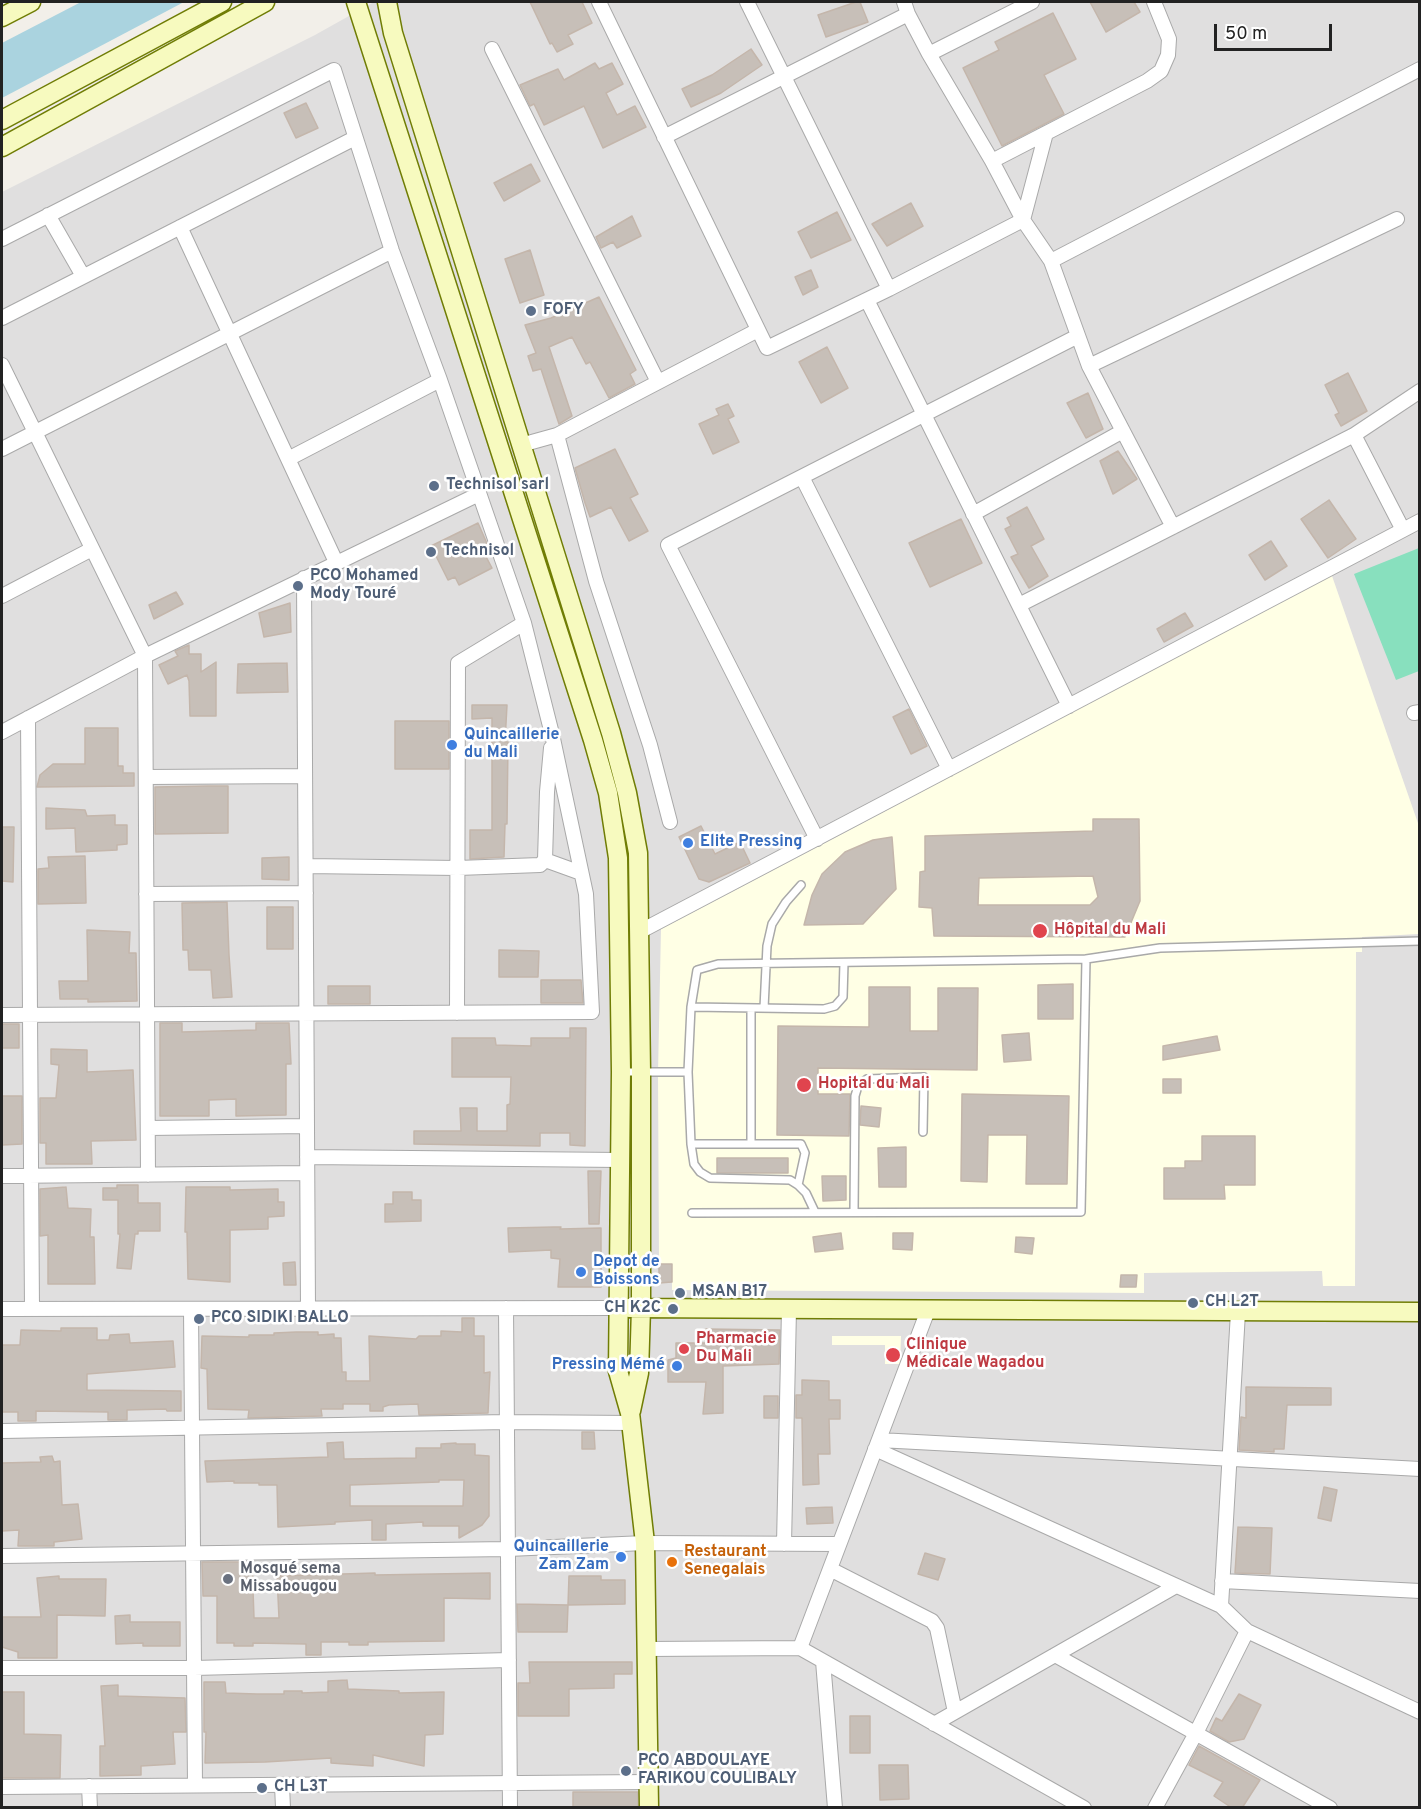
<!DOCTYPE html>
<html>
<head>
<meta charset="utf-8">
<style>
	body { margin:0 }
	#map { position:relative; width:1421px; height:1809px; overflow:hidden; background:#f2efe9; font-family:Overpass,sans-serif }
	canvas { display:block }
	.frame { position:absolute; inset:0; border:3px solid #222; pointer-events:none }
	.scale { position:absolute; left:1214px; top:24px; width:118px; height:27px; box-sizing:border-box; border:3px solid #222; border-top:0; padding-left:8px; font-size:18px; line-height:21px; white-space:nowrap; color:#222; -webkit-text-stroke:4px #fff; paint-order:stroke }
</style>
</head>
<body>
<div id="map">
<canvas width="1421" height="1809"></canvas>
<div class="frame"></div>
<div class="scale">50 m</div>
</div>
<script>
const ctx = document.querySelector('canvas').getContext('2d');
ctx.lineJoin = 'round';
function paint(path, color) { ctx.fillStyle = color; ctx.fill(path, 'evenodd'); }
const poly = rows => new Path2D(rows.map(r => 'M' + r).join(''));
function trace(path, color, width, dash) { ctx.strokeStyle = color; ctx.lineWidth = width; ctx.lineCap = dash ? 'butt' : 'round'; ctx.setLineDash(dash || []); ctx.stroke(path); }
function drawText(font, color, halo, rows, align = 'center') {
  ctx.font = font + ' Overpass,sans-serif'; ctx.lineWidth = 5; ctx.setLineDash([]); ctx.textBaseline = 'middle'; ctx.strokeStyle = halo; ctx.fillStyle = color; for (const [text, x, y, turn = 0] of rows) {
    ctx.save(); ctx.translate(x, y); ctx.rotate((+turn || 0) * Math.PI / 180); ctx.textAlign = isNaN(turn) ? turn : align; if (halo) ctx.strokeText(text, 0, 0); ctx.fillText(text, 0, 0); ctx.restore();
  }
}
const residential = poly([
	[374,2,1419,2,1419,1807,2,1808,2,192,315,35]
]);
const education = poly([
	[1331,573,1420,829,1419,934,1362,937,1362,952,1356,952,1355,1286,1323,1286,1322,1271,1144,1273,1144,1293,672,1290,672,1265,659,1264,658,1073,661,929,846,832],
	[832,1336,901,1336,900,1364,885,1364,885,1345,832,1345]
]);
const pitch = poly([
	[1419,548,1419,671,1396,680,1354,574]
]);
const water = poly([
	[81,2,184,2,2,98,2,43]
]);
const building = poly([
	[530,2,582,2,592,23,568,35,573,44,557,52,552,43,550,44,530,2],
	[856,2,860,2,868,22,826,37,818,15,856,2],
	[1090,2,1134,2,1140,12,1106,32,1090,2],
	[1053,13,1076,59,1044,75,1064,114,1002,146,963,68,999,50,995,42,1053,13],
	[751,49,762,65,721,93,691,107,682,89,712,75,751,49],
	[595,63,599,69,612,63,623,84,606,93,617,115,635,106,646,127,603,148,584,106,544,125,534,104,530,106,520,85,558,69,564,80,595,63],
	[306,103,318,128,296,138,284,113,306,103],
	[531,164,540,181,504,201,494,183,531,164],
	[911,203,923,226,887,246,872,224,911,203],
	[837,212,851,240,811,258,798,232,837,212],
	[632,216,641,236,617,248,613,242,601,248,596,237,632,216],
	[530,250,544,295,520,303,505,259,530,250],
	[811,270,818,287,803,295,795,277,811,270],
	[599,297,636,370,630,374,635,384,609,398,590,362,586,364,572,337,549,347,572,416,559,424,541,369,533,371,528,356,536,353,525,325,551,318,599,297],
	[827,347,848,388,821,403,799,362,827,347],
	[1348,373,1367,411,1341,426,1335,415,1339,413,1325,385,1348,373],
	[1088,393,1103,429,1086,438,1067,403,1088,393],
	[728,404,734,416,728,419,739,442,713,454,699,424,719,415,716,409,728,404],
	[615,449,638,494,630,498,648,531,629,541,611,507,590,517,585,503,575,468,615,449],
	[1118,451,1137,479,1113,494,1100,461,1118,451],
	[1329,500,1356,539,1328,558,1301,519,1329,500],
	[1027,507,1044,539,1031,546,1048,576,1029,588,1011,557,1018,554,1005,529,1011,526,1007,518,1027,507],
	[961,519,982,563,930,587,909,543,961,519],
	[478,523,489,548,483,551,492,568,459,585,455,577,448,580,431,546,478,523],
	[1271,541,1287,566,1265,580,1249,555,1271,541],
	[176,592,183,604,154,619,149,605,176,592],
	[290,603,291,632,264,637,259,613,290,603],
	[1185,613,1193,626,1164,642,1157,629,1185,613],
	[189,645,189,654,201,654,201,672,216,662,216,716,190,716,189,681,187,675,168,684,159,665,178,656,175,651,189,645],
	[287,663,288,692,237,693,238,664,287,663],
	[472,705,507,705,505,742,508,742,507,824,505,824,504,857,470,859,470,830,492,830,492,718,472,719,472,705],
	[909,709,927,746,911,754,893,717,909,709],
	[395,721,449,721,449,769,395,769,395,721],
	[85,728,118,728,118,766,123,766,123,773,134,773,134,786,37,787,40,775,53,764,85,764,85,728],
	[208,786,228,786,228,833,155,834,155,787,208,786],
	[46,808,85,810,87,816,115,815,115,825,127,825,127,844,117,845,117,850,76,852,75,828,46,829,46,808],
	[1093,819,1139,819,1140,901,1125,937,934,936,932,908,919,907,920,872,925,871,925,836,1093,831,1093,819],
	[1093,876,1098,897,1090,905,978,905,979,878,1093,876],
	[701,826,715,854,740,842,750,863,709,882,699,879,679,837,701,826],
	[2,827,14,827,13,882,2,881,2,827],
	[892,837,896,889,863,924,804,925,812,895,822,874,845,852,873,840,892,837],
	[85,856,86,903,38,904,38,869,49,868,48,857,85,856],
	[289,857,289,880,262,879,262,858,289,857],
	[227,902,229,955,232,997,213,998,211,970,189,970,188,950,183,950,182,903,227,902],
	[267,907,293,907,293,949,267,949,267,907],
	[87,930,130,932,129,953,136,953,137,1001,88,1002,88,999,60,999,59,981,88,981,87,930],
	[499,950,539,951,538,977,499,977,499,950],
	[541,980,581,980,583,1003,541,1003,541,980],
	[1073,984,1073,1019,1038,1019,1038,985,1073,984],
	[328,986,370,986,370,1004,328,1004,328,986],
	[869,987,910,987,910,1031,938,1031,938,988,978,988,977,1070,818,1068,818,1094,850,1094,849,1136,777,1135,778,1026,869,1027,869,987],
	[160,1023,182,1023,182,1032,256,1030,256,1023,289,1023,291,1064,286,1064,286,1115,236,1116,236,1099,209,1100,209,1116,160,1116,160,1023],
	[2,1024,19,1024,19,1048,2,1048,2,1024],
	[570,1028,586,1028,585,1146,570,1145,570,1133,540,1133,540,1146,414,1144,414,1131,461,1131,460,1108,477,1108,477,1131,507,1131,507,1105,510,1104,511,1077,452,1077,452,1038,495,1038,496,1045,531,1046,531,1038,570,1038,570,1028],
	[1029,1033,1031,1060,1004,1062,1002,1035,1029,1033],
	[1217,1036,1220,1050,1163,1060,1163,1046,1217,1036],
	[51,1049,87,1050,87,1072,133,1070,136,1140,91,1141,92,1164,46,1164,46,1143,40,1143,40,1098,56,1098,59,1065,51,1064,51,1049],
	[1163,1079,1181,1079,1181,1093,1163,1093,1163,1079],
	[962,1094,1069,1096,1067,1184,1026,1184,1027,1135,988,1135,987,1182,961,1181,962,1094],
	[2,1096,22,1096,22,1144,2,1145,2,1096],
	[861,1106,881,1108,879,1127,860,1125,861,1106],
	[1202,1136,1255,1136,1255,1185,1224,1185,1225,1199,1164,1199,1164,1168,1185,1168,1185,1161,1202,1161,1202,1136],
	[906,1147,906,1187,879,1187,878,1148,906,1147],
	[717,1158,788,1158,788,1173,717,1173,717,1158],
	[588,1171,601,1171,599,1224,589,1224,588,1171],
	[822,1176,846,1176,846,1200,823,1201,822,1176],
	[117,1185,138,1185,138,1203,160,1203,160,1231,138,1231,138,1234,135,1234,131,1269,117,1268,120,1234,118,1234,118,1200,103,1200,103,1188,117,1188,117,1185],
	[66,1187,68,1208,91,1209,90,1237,94,1237,95,1284,48,1284,48,1235,40,1236,40,1189,66,1187],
	[186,1187,230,1187,230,1190,278,1189,278,1202,284,1202,284,1216,268,1217,268,1229,230,1230,230,1282,188,1279,187,1232,185,1232,186,1187],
	[393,1192,412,1192,412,1200,421,1200,421,1221,385,1222,385,1204,393,1204,393,1192],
	[554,1227,561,1227,560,1229,601,1228,601,1287,558,1287,560,1259,551,1258,551,1250,509,1252,508,1228,554,1227],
	[841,1233,843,1249,815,1252,813,1237,841,1233],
	[893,1233,913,1233,912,1250,893,1249,893,1233],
	[1016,1237,1034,1238,1032,1254,1015,1252,1016,1237],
	[295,1262,296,1285,284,1285,283,1263,295,1262],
	[659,1264,672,1264,672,1282,659,1283,659,1264],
	[1121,1275,1137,1275,1136,1287,1120,1287,1121,1275],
	[462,1318,474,1318,474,1336,484,1336,484,1373,490,1372,488,1413,419,1415,418,1404,389,1405,383,1407,383,1411,370,1411,370,1404,343,1404,343,1409,321,1409,322,1416,248,1418,249,1410,208,1409,207,1369,201,1368,202,1336,249,1337,249,1335,274,1335,274,1333,296,1332,318,1332,318,1335,334,1334,334,1338,341,1338,342,1372,346,1372,346,1381,370,1381,369,1336,416,1339,419,1336,441,1336,441,1331,462,1332,462,1318],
	[61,1328,97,1328,97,1340,109,1340,110,1335,129,1334,130,1343,173,1341,175,1367,87,1374,87,1390,181,1391,181,1411,167,1411,166,1409,127,1410,127,1420,108,1420,108,1412,36,1411,36,1421,18,1421,18,1412,2,1412,2,1345,20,1345,21,1330,61,1331,61,1328],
	[706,1329,780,1330,779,1364,723,1366,723,1413,703,1414,706,1382,668,1382,668,1360,676,1358,676,1343,706,1343,706,1329],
	[802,1380,829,1381,829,1400,840,1400,840,1419,829,1419,830,1454,818,1454,819,1484,803,1485,802,1418,796,1418,796,1395,802,1395,802,1380],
	[1246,1387,1331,1388,1331,1405,1287,1405,1284,1449,1274,1449,1274,1452,1239,1450,1241,1417,1246,1418,1246,1387],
	[764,1396,778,1396,778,1418,764,1418,764,1396],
	[582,1432,594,1432,595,1449,582,1449,582,1432],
	[343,1442,344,1459,416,1458,416,1448,441,1448,441,1444,456,1443,456,1444,475,1444,475,1455,489,1456,489,1516,482,1525,459,1538,459,1526,423,1526,423,1522,386,1524,386,1540,372,1540,372,1520,335,1522,335,1524,278,1527,277,1485,259,1485,259,1483,234,1483,234,1481,207,1482,205,1461,328,1457,327,1443,343,1442],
	[439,1480,464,1480,463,1506,350,1506,350,1485,439,1482,439,1480],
	[52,1456,54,1462,60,1461,62,1505,78,1504,82,1539,54,1542,54,1546,18,1546,19,1530,2,1531,2,1463,41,1462,40,1457,52,1456],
	[1324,1487,1337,1490,1331,1521,1318,1518,1324,1487],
	[832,1507,833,1523,807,1524,806,1508,832,1507],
	[1238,1527,1272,1528,1270,1574,1235,1573,1238,1527],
	[925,1553,945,1559,938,1580,918,1574,925,1553],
	[202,1562,252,1562,254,1618,279,1618,277,1576,375,1573,375,1575,490,1573,490,1599,444,1598,444,1641,368,1642,368,1645,349,1645,349,1642,321,1642,321,1655,306,1655,306,1644,253,1643,253,1646,234,1646,234,1643,217,1643,217,1596,203,1596,202,1562],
	[59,1576,59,1579,106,1579,105,1616,57,1615,57,1658,18,1658,18,1652,2,1647,2,1617,41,1617,37,1578,59,1576],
	[569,1576,601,1576,601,1580,625,1580,625,1604,568,1605,569,1576],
	[517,1604,568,1605,567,1632,518,1632,517,1604],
	[130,1615,130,1622,180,1622,180,1646,143,1646,143,1643,116,1644,115,1616,130,1615],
	[529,1662,632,1662,632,1674,614,1674,614,1688,569,1689,569,1716,518,1716,518,1683,530,1683,529,1662],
	[347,1680,348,1689,399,1691,399,1693,444,1692,443,1734,425,1735,424,1766,373,1755,373,1766,331,1763,331,1758,265,1762,205,1763,206,1732,204,1732,204,1682,225,1682,226,1693,257,1694,284,1694,284,1691,302,1691,302,1693,328,1692,328,1681,347,1680],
	[118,1685,118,1696,185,1698,186,1732,173,1732,175,1764,141,1766,141,1775,100,1776,100,1746,105,1746,101,1686,118,1685],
	[2,1692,24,1692,24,1734,61,1735,60,1778,2,1778,2,1692],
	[1239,1694,1261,1705,1244,1739,1229,1742,1210,1731,1216,1718,1222,1721,1239,1694],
	[850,1716,870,1716,870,1753,850,1753,850,1716],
	[1199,1746,1260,1780,1242,1808,1232,1808,1214,1796,1223,1782,1189,1765,1199,1746],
	[879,1765,908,1765,909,1799,880,1800,879,1765],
	[573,1792,638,1792,638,1808,573,1808,573,1792]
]);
const lane = poly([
	[1086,959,1160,948,1420,941],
	[691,1007,824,1009,835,1006,843,997,844,963],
	[764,1008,767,946,772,924,786,902,801,885],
	[622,1072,688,1072],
	[691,1144,801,1144,805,1153,798,1185],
	[751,1144,751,1008],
	[854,1212,855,1096,858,1086,867,1079,924,1077,923,1132],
	[692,1213,1081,1212,1086,959,718,964,697,970,691,1007,688,1072,691,1144,694,1164,700,1172,710,1178,790,1180,798,1185,806,1193,815,1212]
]);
const street = poly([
	[599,2,767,348,889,289,1023,220,1046,133],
	[747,2,889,289],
	[904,2,908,14,929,54,992,161,1023,220,1051,261,1089,366,1173,527],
	[492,49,658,382],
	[929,54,1032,2],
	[664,137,908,14],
	[992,161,1147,81,1161,71,1168,55,1169,39,1154,2],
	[48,215,83,276],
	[180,227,336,562],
	[2,239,334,70,392,251,440,380,524,623,552,734,586,894,592,1012,2,1015],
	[1051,261,1420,69],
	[867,300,1069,706],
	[2,318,355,138],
	[2,365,145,656,148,1175],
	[1089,366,1397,219],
	[557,435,596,581,650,745,670,822],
	[1354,435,1403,530],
	[521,445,557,435,758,330],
	[2,449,392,251],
	[288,459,440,380],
	[802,477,949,769],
	[973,514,1123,431],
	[304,578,308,1309],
	[2,596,92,549],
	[1019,605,1354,435,1420,391],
	[1414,713,1420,712],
	[28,718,32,1309],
	[2,732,145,656,479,494],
	[146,777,305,776],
	[817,839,668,545,1078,336],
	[545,860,581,873],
	[306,866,458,868,540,865,545,860,547,792,551,748],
	[146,894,306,893],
	[639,932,1420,521],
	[457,1013,458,663,524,623],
	[148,1128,307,1126],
	[307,1157,621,1160],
	[2,1176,307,1173],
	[506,1308,510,1808],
	[2,1309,619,1308],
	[191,1309,195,1785],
	[2,1431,507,1422,631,1423],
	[879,1440,1420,1469],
	[875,1449,1221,1606,1247,1631,1420,1712],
	[784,1544,789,1309],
	[2,1556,508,1549,645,1543,839,1544],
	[830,1569,932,1621,937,1628,955,1712],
	[1222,1581,1420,1591],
	[1221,1606,1238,1312],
	[800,1648,928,1310],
	[646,1649,800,1648,1084,1808],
	[1055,1655,1330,1808],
	[823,1661,835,1808],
	[2,1668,194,1668,509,1660],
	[934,1724,1176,1586],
	[282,1785,283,1808],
	[89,1786,90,1808],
	[2,1787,649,1782],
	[1155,1808,1196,1733,1247,1631]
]);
const secondary = poly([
	[356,2,593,740,608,793,618,858,621,1072,618,1371,630,1413,645,1543,649,1808],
	[387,2,393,33,611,733,627,793,638,853,641,1072,641,1308,639,1373,631,1411],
	[2,17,31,2],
	[2,120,222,2],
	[2,147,265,2],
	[629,1308,1420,1312]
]);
const markers = [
	[531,311,6,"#5c6f8a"],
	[434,486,6,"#5c6f8a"],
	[431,552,6,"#5c6f8a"],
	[298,586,6,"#5c6f8a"],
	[452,745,6,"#3f7fe0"],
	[688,843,6,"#3f7fe0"],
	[1040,931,8,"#e0444e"],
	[804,1085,8,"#e0444e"],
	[581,1272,6,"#3f7fe0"],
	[680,1293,6,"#5c6f8a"],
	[1193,1303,6,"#5c6f8a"],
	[673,1309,6,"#5c6f8a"],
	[199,1319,6,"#5c6f8a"],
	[684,1349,6,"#e0444e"],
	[893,1355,8,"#e0444e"],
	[677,1366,6,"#3f7fe0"],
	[621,1557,6,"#3f7fe0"],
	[672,1562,6,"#e8710a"],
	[228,1579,6,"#6b7280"],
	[626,1771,6,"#5c6f8a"],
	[262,1788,6,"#5c6f8a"]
];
const serviceNames = [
	["FOFY",543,311],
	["Technisol sarl",446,486],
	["Technisol",443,552],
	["PCO Mohamed",310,577],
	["Mody Touré",310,595],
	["MSAN B17",692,1293],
	["CH L2T",1205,1303],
	["CH K2C",661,1309,"right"],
	["PCO SIDIKI BALLO",211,1319],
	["PCO ABDOULAYE",638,1762],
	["FARIKOU COULIBALY",638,1780],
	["CH L3T",274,1788]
];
const shopNames = [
	["Quincaillerie",464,736],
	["du Mali",464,754],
	["Elite Pressing",700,843],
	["Depot de",593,1263],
	["Boissons",593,1281],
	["Pressing Mémé",665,1366,"right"],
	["Quincaillerie",609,1548,"right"],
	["Zam Zam",609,1566,"right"]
];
const healthNames = [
	["Hôpital du Mali",1054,931],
	["Hopital du Mali",818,1085],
	["Pharmacie",696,1340],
	["Du Mali",696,1358],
	["Clinique",906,1346],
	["Médicale Wagadou",906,1364]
];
const foodNames = [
	["Restaurant",684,1553],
	["Senegalais",684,1571]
];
const worshipNames = [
	["Mosqué sema",240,1570],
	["Missabougou",240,1588]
];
paint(residential, '#e0dfdf');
paint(education, '#ffffe5');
paint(pitch, '#88e0be');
paint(water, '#aad3df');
paint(building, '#c7bfb8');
trace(building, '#c4b6ab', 1.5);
trace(lane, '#a9a9a9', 10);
trace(street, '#a9a9a9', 16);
trace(secondary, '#707d05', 21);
trace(lane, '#fff', 7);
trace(street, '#fff', 14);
trace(secondary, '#f7fabf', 18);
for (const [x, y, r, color] of markers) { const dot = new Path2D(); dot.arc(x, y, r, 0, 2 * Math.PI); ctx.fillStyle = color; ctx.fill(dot); trace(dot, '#fff', 2); }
drawText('bold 16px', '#4e5e75', '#fff', serviceNames, 'left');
drawText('bold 16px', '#366cbe', '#fff', shopNames, 'left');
drawText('bold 16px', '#be3a42', '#fff', healthNames, 'left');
drawText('bold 16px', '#c56008', '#fff', foodNames, 'left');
drawText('bold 16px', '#5b616d', '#fff', worshipNames, 'left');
</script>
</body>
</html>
